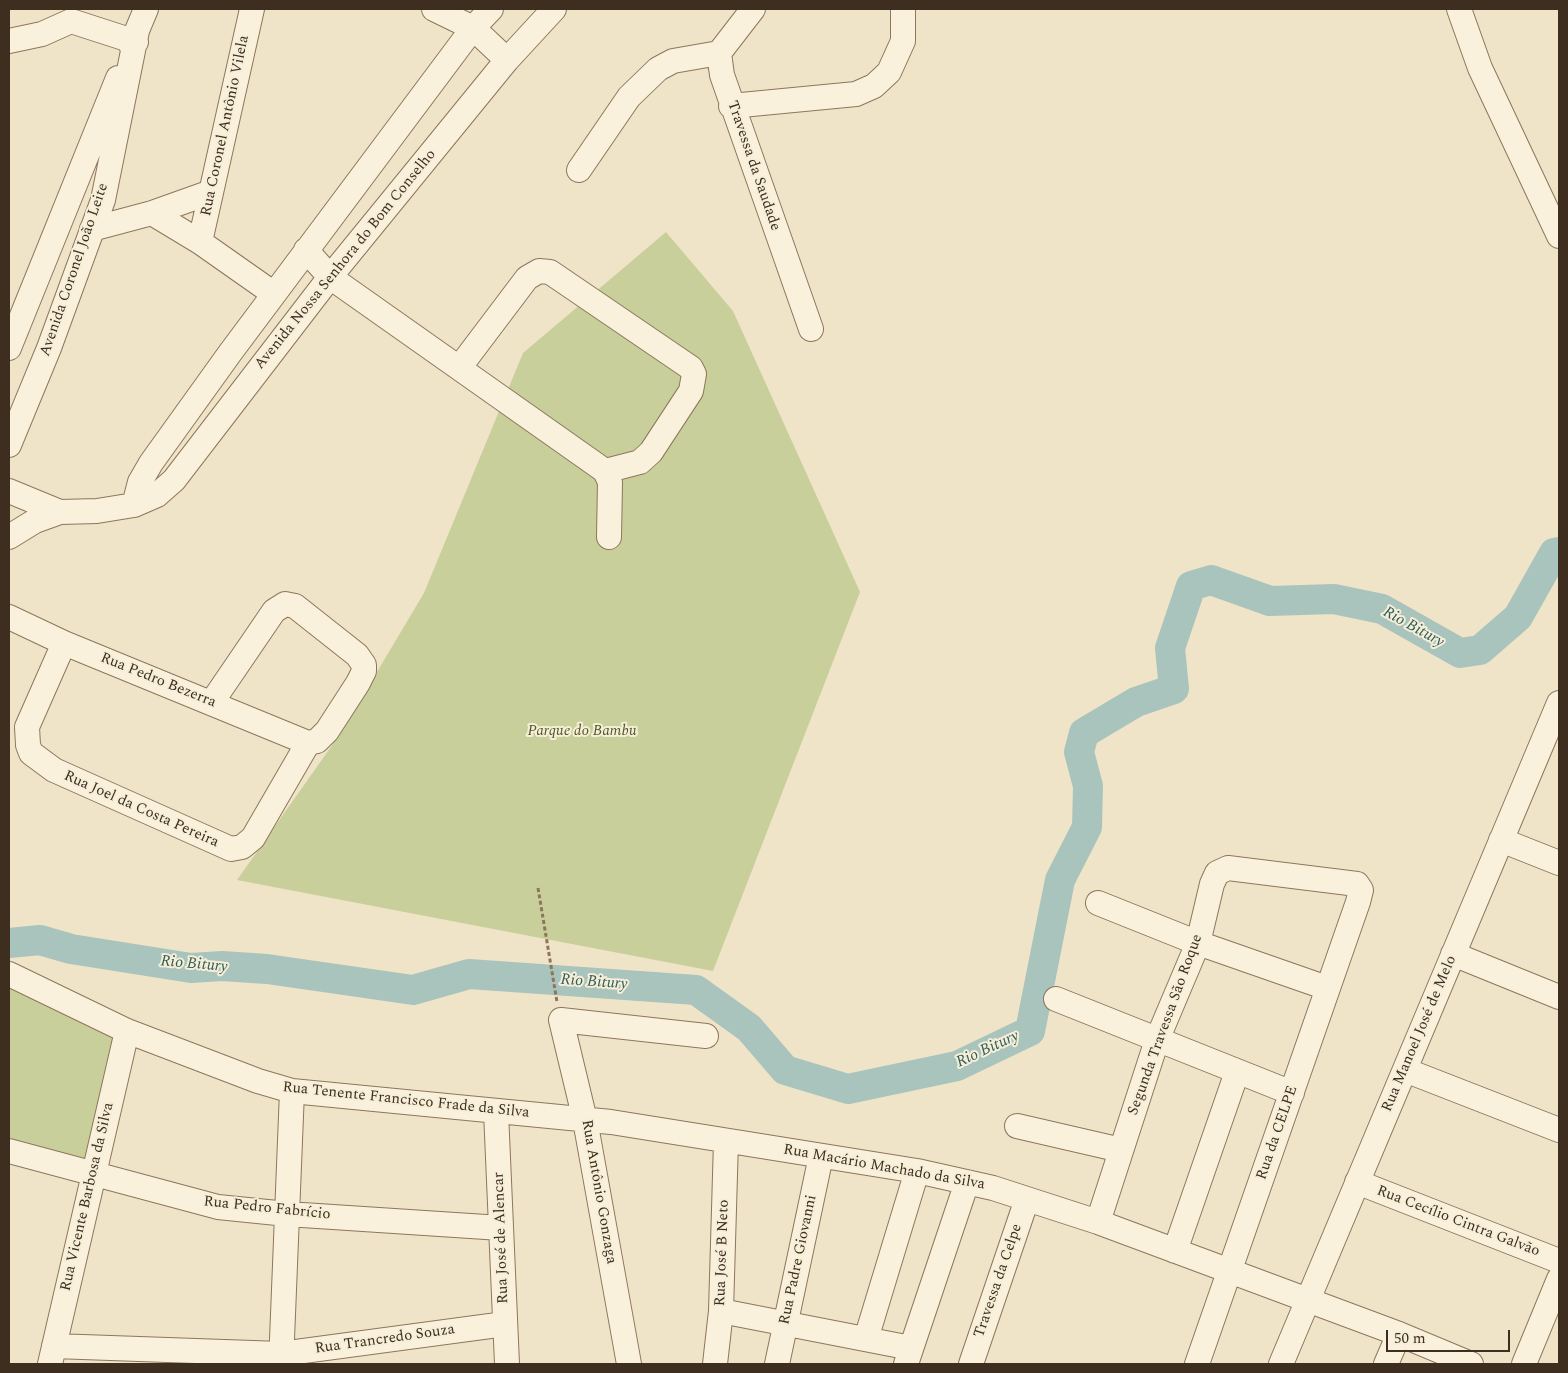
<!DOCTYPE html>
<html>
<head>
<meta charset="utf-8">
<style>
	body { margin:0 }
	#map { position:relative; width:1568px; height:1373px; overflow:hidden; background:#f0e4c8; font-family:Spectral,serif }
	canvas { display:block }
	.frame { position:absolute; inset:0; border:10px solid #3d2e20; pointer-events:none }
	.scale { position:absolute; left:1386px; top:1330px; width:124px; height:22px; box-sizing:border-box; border:2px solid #3d2e20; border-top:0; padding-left:6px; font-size:15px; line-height:18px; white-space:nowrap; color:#3d2e20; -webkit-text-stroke:4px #f7eed8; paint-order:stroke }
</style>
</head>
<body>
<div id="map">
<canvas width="1568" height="1373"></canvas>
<div class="frame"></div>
<div class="scale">50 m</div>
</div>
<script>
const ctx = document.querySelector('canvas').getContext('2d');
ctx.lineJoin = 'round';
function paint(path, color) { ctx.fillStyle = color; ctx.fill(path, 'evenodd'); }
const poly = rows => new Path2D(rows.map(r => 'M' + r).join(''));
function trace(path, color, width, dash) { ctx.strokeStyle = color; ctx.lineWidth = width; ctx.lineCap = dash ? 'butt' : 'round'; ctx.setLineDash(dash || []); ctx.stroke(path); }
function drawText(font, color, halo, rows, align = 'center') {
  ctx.font = font + ' Spectral,serif'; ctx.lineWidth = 4; ctx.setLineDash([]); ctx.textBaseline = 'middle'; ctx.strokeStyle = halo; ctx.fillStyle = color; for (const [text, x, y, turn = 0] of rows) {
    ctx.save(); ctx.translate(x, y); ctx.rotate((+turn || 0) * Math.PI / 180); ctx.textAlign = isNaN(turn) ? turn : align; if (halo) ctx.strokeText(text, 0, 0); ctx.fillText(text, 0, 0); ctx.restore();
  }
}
const green = poly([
	[666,232,733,311,860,592,713,971,237,880,340,734,424,593,523,353],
	[9,976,123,1033,89,1169,9,1146]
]);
const river = poly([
	[9,943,40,940,71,949,191,968,222,966,267,969,413,990,469,974,696,990,749,1028,785,1070,848,1089,957,1066,1030,1031,1060,880,1087,827,1088,786,1079,752,1084,733,1136,702,1174,689,1170,648,1191,586,1211,580,1270,601,1334,599,1382,609,1460,653,1480,650,1518,617,1554,553,1559,552]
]);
const path = poly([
	[538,888,557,1002]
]);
const minor = poly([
	[434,9,473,28,507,60],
	[753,9,719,53,722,75,811,329],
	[1459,9,1480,68,1559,236],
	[9,41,42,34,71,21,136,42],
	[131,45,146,9],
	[731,106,856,94,874,86,889,72,903,41,903,9],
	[579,170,629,97,658,69,673,61,719,53],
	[152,213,200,242,274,294],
	[92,229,152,213,211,192],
	[200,242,252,9],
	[306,250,330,277,605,471,610,482,609,537],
	[9,348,118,78],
	[459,368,527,278,539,271,550,272,691,368,694,374,691,391,651,452,640,462,605,471],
	[9,445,49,348,103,200,137,31],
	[9,491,60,512,97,511,134,505,157,495,174,480,330,277,507,60,554,9],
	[134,505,140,482,151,463,230,353,473,28,491,9],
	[9,537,35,521,60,512],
	[9,617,64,643,308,743],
	[64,643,27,727,28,745,31,753,54,770,231,849,242,847,253,838,308,743,317,741,327,731,358,683,364,671,364,665,357,655,295,606,285,604,274,611,212,702],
	[1501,840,1559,863],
	[1098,903,1198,943,1327,988],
	[1453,954,1559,997],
	[9,974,127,1031,258,1081,292,1091,611,1122,917,1171,993,1188,1098,1222,1399,1334,1471,1364],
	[1056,999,1292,1093],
	[1405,1070,1559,1130],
	[496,1112,507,1364],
	[1017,1126,1121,1150],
	[9,1151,218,1207,287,1214,501,1228],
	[1357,1182,1559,1261],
	[1098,1222,1157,1040,1198,943,1212,884,1217,873,1228,868,1357,884,1361,890,1358,902,1197,1364],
	[1175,1251,1237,1072],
	[721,1311,911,1348],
	[866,1339,917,1171],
	[54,1346,281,1354,505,1324],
	[50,1364,127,1031],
	[281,1364,292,1091],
	[629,1364,585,1120,561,1020,706,1036],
	[715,1364,721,1311,726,1141],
	[777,1364,821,1156],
	[906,1364,967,1182],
	[971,1364,1027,1199],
	[1281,1364,1559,703],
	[1386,1364,1399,1334],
	[1524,1364,1559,1279]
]);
const streetNames = [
	["Rua Coronel Antônio Vilela",226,126,-78],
	["Travessa da Saudade",753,166,71],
	["Avenida Nossa Senhora do Bom Conselho",346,260,-51],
	["Avenida Coronel João Leite",75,270,-71],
	["Rua Pedro Bezerra",158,681,22],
	["Rua Joel da Costa Pereira",141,810,24],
	["Segunda Travessa São Roque",1166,1025,-70],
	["Rua Manoel José de Melo",1420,1034,-67],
	["Rua Tenente Francisco Frade da Silva",406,1101,6],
	["Rua da CELPE",1278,1133,-71],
	["Rua Macário Machado da Silva",884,1168,10],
	["Rua Antônio Gonzaga",598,1192,80],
	["Rua Vicente Barbosa da Silva",88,1197,-77],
	["Rua Pedro Fabrício",267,1209,6],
	["Rua Cecílio Cintra Galvão",1458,1222,21],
	["Rua José de Alencar",502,1238,-92],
	["Rua José B Neto",723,1253,-88],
	["Rua Padre Giovanni",799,1260,-78],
	["Travessa da Celpe",999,1281,-71],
	["Rua Trancredo Souza",385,1340,-8]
];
const parkNames = [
	["Parque do Bambu",582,732]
];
const waterNames = [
	["Rio Bitury",1413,628,29],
	["Rio Bitury",194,965,5],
	["Rio Bitury",594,983,4],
	["Rio Bitury",988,1050,-25]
];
paint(green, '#c9cf9b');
trace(river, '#a9c4bc', 30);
trace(minor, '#8d765c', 26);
trace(path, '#8d765c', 3, [4, 2.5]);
trace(minor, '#faf1dc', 24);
drawText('15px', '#3d2e20', '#f7eed8', streetNames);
drawText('italic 15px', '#4d5a26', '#f7eed8', parkNames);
drawText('italic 16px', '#2f5d5a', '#f7eed8', waterNames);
</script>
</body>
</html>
